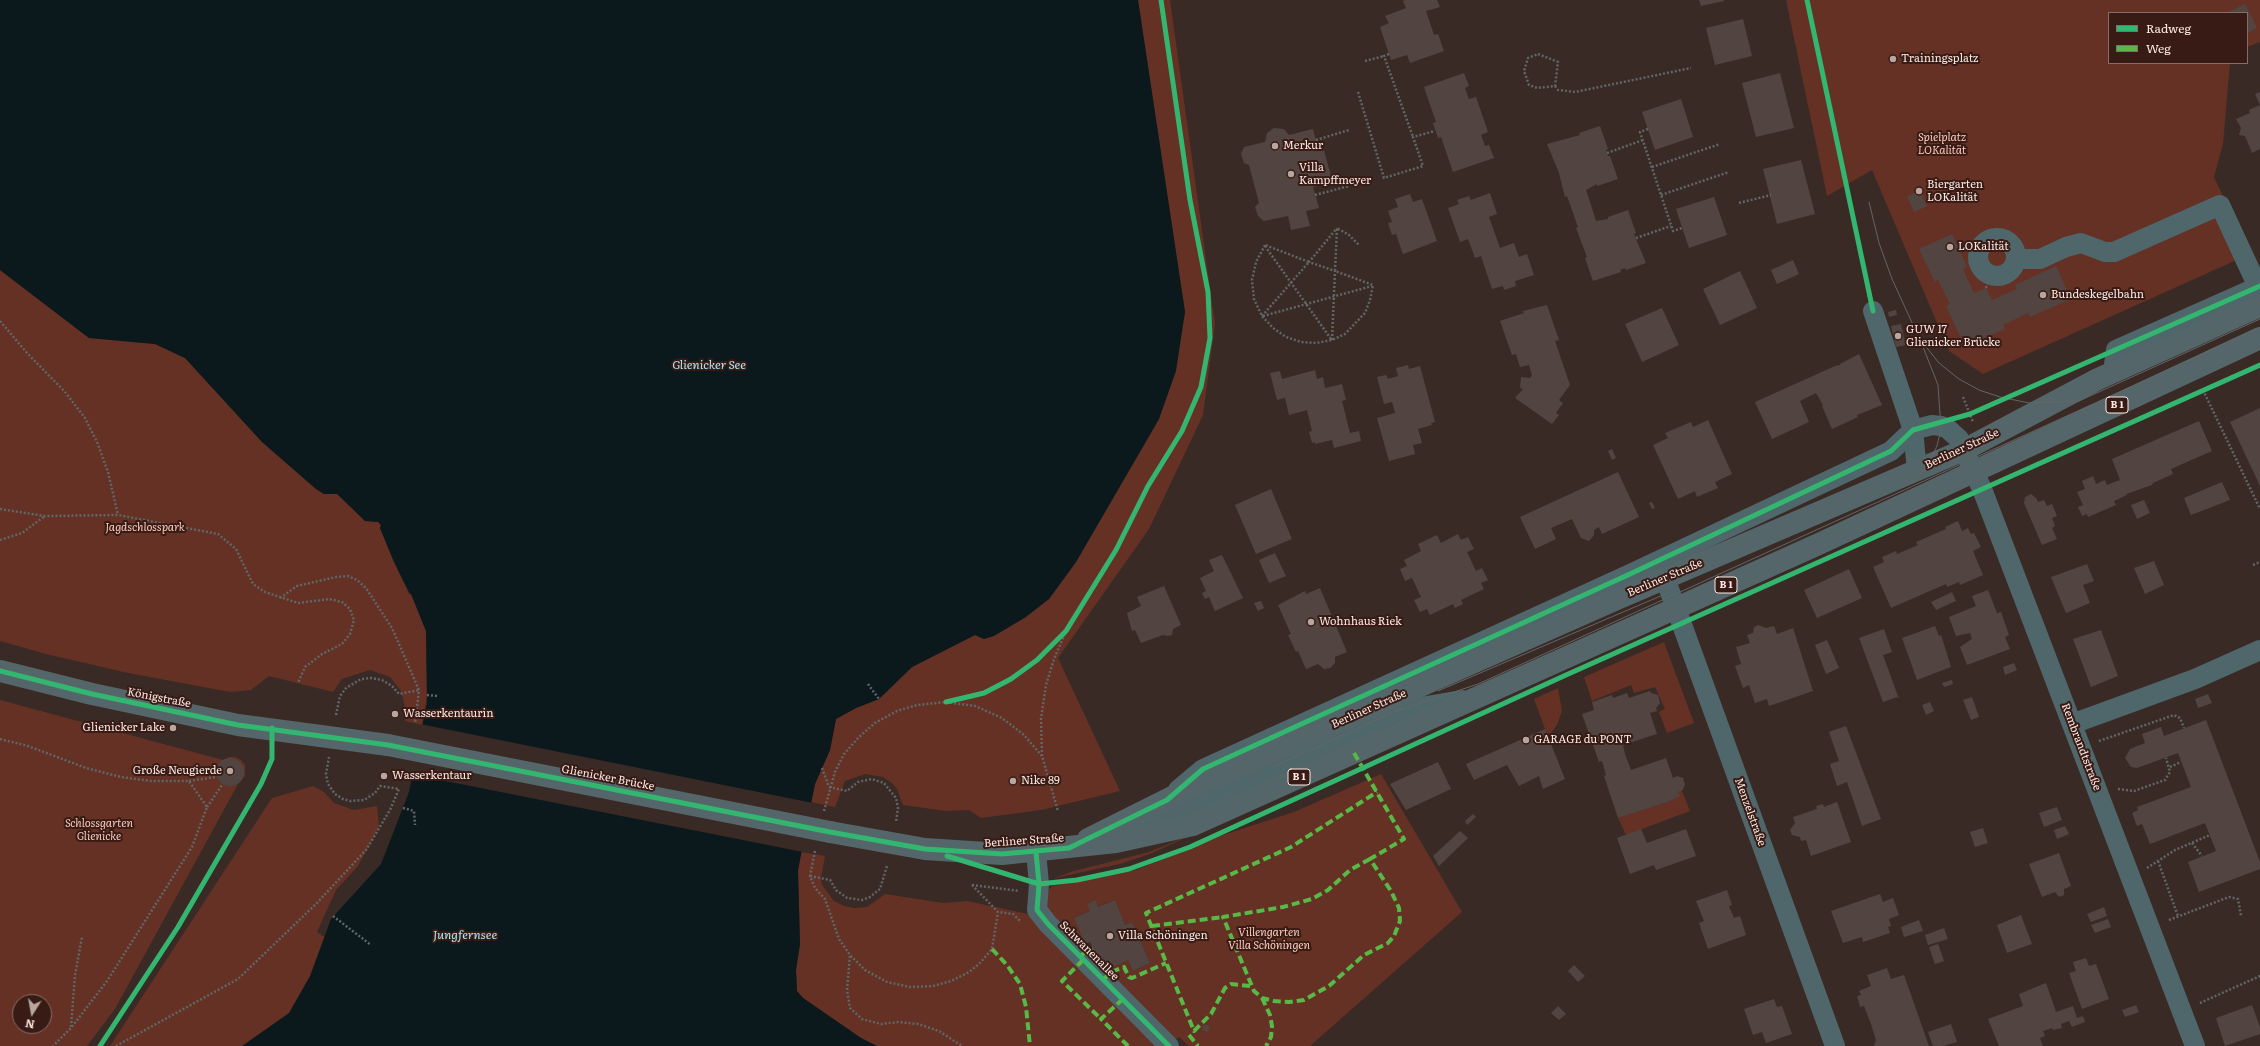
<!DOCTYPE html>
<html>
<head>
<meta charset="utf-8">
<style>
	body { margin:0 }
	#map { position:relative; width:2260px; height:1046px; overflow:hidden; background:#3a2a25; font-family:Literata,serif }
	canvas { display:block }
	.legend { position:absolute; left:2108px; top:12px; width:140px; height:52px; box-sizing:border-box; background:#371b14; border:1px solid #876d67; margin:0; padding:5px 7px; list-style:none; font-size:12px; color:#fee9e4 }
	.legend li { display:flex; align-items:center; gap:8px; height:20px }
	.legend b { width:20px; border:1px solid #876d67 }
	.north { position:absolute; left:12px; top:994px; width:40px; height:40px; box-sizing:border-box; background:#371b14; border:1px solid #876d67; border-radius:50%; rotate:191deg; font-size:11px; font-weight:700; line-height:16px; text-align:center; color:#fee9e4 }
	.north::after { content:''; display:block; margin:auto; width:14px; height:18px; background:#b9a6a1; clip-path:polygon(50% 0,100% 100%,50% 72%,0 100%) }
</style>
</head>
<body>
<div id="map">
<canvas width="2260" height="1046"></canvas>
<ul class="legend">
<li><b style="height:5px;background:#33b770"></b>Radweg</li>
<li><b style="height:5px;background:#58b947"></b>Weg</li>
</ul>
<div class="north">N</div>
</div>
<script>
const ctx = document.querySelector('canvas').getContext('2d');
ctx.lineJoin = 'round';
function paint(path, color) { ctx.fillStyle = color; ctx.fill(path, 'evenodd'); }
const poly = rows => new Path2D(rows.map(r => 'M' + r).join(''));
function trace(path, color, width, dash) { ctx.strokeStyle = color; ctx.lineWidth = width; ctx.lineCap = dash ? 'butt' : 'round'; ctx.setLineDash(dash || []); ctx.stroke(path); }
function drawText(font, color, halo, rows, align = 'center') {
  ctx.font = font + ' Literata,serif'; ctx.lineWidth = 4; ctx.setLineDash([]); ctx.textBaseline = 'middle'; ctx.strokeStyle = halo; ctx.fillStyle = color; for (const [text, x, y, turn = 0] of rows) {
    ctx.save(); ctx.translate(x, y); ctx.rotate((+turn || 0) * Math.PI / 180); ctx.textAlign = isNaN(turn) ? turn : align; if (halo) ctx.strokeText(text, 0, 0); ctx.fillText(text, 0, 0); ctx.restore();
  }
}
const green = poly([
	[1138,0,1170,0,1215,324,1203,415,1149,529,1058,658,1120,791,1041,810,981,818,969,810,946,811,903,805,897,789,892,783,883,777,865,774,845,781,835,807,811,802,815,784,830,750,836,719,856,708,879,699,912,667,975,635,984,639,1049,599,1076,562,1159,419,1185,312],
	[1786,0,2260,0,2260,42,2247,47,2247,13,2109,13,2109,63,2230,63,2223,144,2214,177,2250,254,1983,374,1949,351,1872,170,1827,196],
	[0,270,89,338,155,344,185,358,262,442,316,489,324,494,337,494,370,521,378,522,381,525,380,528,394,562,409,594,411,593,426,631,427,695,422,725,405,721,405,707,401,691,390,677,370,670,342,679,333,692,269,676,251,690,230,692,128,673,46,654,0,641],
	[1664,642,1694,723,1667,733,1659,712,1665,709,1655,687,1634,693,1631,685,1592,701,1584,677],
	[1558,688,1562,711,1557,725,1548,737,1534,699],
	[0,700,223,760,229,757,235,757,241,760,245,765,245,776,238,784,115,1009,87,1046,0,1046],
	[20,1002,44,1002,44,1026,20,1026],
	[1381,774,1462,912,1310,1046,1189,1046,1179,1037,1174,1040,1174,1046,877,1046,861,1038,803,998,797,991,796,970,800,944,798,871,801,852,825,856,821,878,822,885,834,901,844,906,854,908,867,907,885,894,943,903,967,901,1047,918,1046,892,1052,886,1136,870,1220,836,1294,812],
	[1114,900,1125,925,1132,922,1150,963,1133,971,1128,960,1099,954,1096,956,1094,952,1085,956,1083,949,1085,944,1074,918,1090,911,1096,901,1098,907],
	[313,786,324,792,334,803,354,810,377,806,379,827,358,866,336,890,317,932,334,943,296,1014,267,1046,110,1046,272,798],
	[1682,791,1690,811,1626,835,1618,818,1671,801,1679,796,1678,792],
	[1200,831,1150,854,1120,864,1055,878,1070,872,1149,852]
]);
const water = poly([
	[0,0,1138,0,1185,312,1176,371,1159,419,1076,562,1049,599,1026,617,994,636,984,639,975,635,912,667,879,699,856,708,836,719,830,750,815,784,798,870,800,944,796,970,797,991,803,998,861,1038,877,1046,242,1046,289,1013,310,976,331,919,381,864,409,792,427,703,426,631,411,594,410,594,394,562,380,528,381,525,378,522,365,521,337,494,324,494,316,489,262,442,185,358,155,344,89,338,0,270]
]);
const pier = poly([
	[420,724,813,803,803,852,410,774]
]);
const building = poly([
	[1437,0,1440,7,1426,11,1434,35,1438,34,1444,51,1410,63,1407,55,1391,60,1380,27,1389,23,1385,16,1406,8,1403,1,1405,0],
	[1699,0,1724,0,1724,1,1701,6],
	[2245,4,2257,28,2247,33,2247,13,2226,13],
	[1743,19,1752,56,1715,65,1706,28],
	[1464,73,1469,86,1465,88,1469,99,1476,97,1488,132,1481,135,1485,146,1489,145,1494,158,1453,172,1441,137,1438,138,1433,123,1436,122,1424,87],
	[1780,73,1794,128,1756,137,1742,83],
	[2260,92,2260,149,2252,153,2245,136,2239,135,2241,128,2236,119,2250,113,2249,110,2260,105,2255,94],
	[1681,99,1693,137,1655,150,1642,112],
	[1600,126,1608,149,1606,150,1608,156,1610,156,1618,179,1597,186,1597,184,1586,190,1591,205,1596,221,1608,219,1608,217,1628,210,1636,233,1634,234,1646,263,1626,270,1625,268,1620,270,1621,272,1593,281,1585,258,1587,257,1576,228,1578,227,1573,213,1567,196,1565,197,1559,173,1547,144,1580,135,1579,133],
	[1274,128,1284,129,1289,135,1313,129,1318,148,1323,147,1333,183,1313,187,1319,208,1306,211,1310,226,1291,230,1288,216,1264,221,1258,216,1255,207,1259,203,1249,165,1244,163,1241,154,1244,147,1265,142,1267,133],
	[1801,160,1815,214,1777,224,1763,169],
	[1920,191,1927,206,1914,212,1907,196],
	[1490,193,1497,214,1489,217,1500,248,1514,243,1519,257,1527,254,1534,275,1515,281,1516,286,1504,290,1503,286,1492,289,1481,256,1475,258,1468,239,1460,242,1448,208,1459,204,1457,200,1469,196,1471,200],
	[1410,194,1413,202,1422,199,1437,241,1403,254,1396,234,1392,235,1388,223,1392,222,1388,211,1398,207,1395,199],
	[1714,197,1727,235,1689,248,1676,209],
	[1952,234,1967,267,1963,269,1974,293,1986,288,1992,300,2017,289,2015,285,2056,266,2071,299,2030,317,2028,313,2003,325,2005,329,1965,347,1946,306,1950,304,1938,280,1935,282,1919,249],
	[1793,260,1799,274,1777,284,1771,270],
	[1740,271,1757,308,1720,325,1703,289],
	[1547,305,1559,340,1555,341,1570,385,1559,400,1563,403,1556,413,1559,415,1552,424,1515,398,1523,389,1520,388,1521,377,1530,378,1532,375,1529,365,1520,367,1516,354,1512,355,1500,321,1524,313,1523,311],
	[1662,308,1679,345,1642,362,1625,324],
	[1896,310,1897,315,1889,317,1888,312],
	[1901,324,1906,345,1896,347,1891,326],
	[1859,354,1882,405,1857,415,1858,417,1832,429,1822,406,1823,405,1816,393,1800,401,1809,422,1772,439,1755,402,1835,366,1840,365,1840,364],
	[1408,365,1409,369,1420,366,1435,422,1431,423,1432,425,1418,429,1422,443,1413,445,1415,454,1389,461,1377,418,1395,413,1392,402,1384,404,1377,377,1386,375,1388,379,1398,376,1396,368],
	[1315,370,1317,379,1323,377,1325,388,1342,384,1346,400,1342,401,1350,433,1359,431,1361,441,1334,448,1332,440,1315,444,1315,442,1312,443,1309,432,1312,431,1307,410,1289,415,1285,398,1277,400,1270,373,1280,371,1282,379],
	[2260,408,2260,486,2230,422],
	[1708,420,1732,474,1715,482,1718,488,1697,497,1695,491,1678,499,1653,445,1668,438,1665,433,1691,422,1693,427],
	[2199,421,2212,451,2171,469,2173,474,2153,483,2152,485,2126,494,2127,495,2114,501,2116,505,2088,517,2087,514,2082,516,2078,507,2083,505,2077,492,2085,489,2082,481,2093,476,2096,484,2105,480,2107,485,2120,480,2112,459],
	[1612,449,1616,458,1612,460,1608,451],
	[1618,472,1639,517,1602,534,1599,527,1594,530,1594,535,1589,541,1581,538,1572,519,1551,528,1556,539,1535,549,1520,517],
	[2222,482,2230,500,2191,515,2184,498],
	[1271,489,1292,539,1256,554,1235,505],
	[2031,494,2036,498,2038,502,2044,500,2047,506,2052,504,2057,516,2052,518,2055,526,2052,528,2057,539,2042,545,2024,503,2025,497],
	[2144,500,2150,513,2137,519,2131,505],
	[1652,502,1655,508,1652,509,1649,503],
	[1958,521,1962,531,1968,528,1971,534,1974,533,1981,547,1973,551,1983,575,1960,585,1959,582,1947,587,1946,584,1891,608,1873,567,1884,562,1882,557,1896,551,1897,554,1918,545,1916,542,1946,529,1945,527],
	[1458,534,1461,540,1468,537,1474,549,1467,552,1476,571,1482,568,1488,580,1481,583,1484,589,1461,600,1463,604,1455,608,1453,604,1430,615,1427,609,1420,612,1414,600,1421,597,1412,578,1405,581,1400,569,1407,566,1404,560,1421,551,1418,544,1437,535,1441,543],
	[1275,553,1286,576,1269,583,1259,560],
	[1222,555,1243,598,1215,611,1209,597,1205,599,1202,593,1206,591,1200,578,1214,571,1209,560],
	[2154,561,2164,585,2145,594,2134,568],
	[2087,564,2094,581,2083,585,2090,603,2066,613,2051,577],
	[1849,569,1862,598,1817,618,1804,590],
	[1164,586,1181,625,1173,629,1172,635,1167,636,1163,635,1141,643,1135,630,1132,631,1127,613,1141,606,1137,597],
	[1320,588,1347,652,1335,657,1335,663,1330,668,1324,669,1318,664,1306,669,1298,651,1296,652,1288,635,1291,634,1278,605,1305,591,1306,594],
	[1988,590,1997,613,2001,612,2009,635,2005,637,2010,649,1967,665,1960,647,1972,639,1970,633,1956,636,1949,617,1976,606,1972,596],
	[1952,592,1956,601,1936,610,1931,602],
	[1261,601,1264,608,1258,611,1254,603],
	[1758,625,1766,628,1774,626,1777,634,1793,628,1813,691,1769,706,1767,699,1755,703,1749,685,1743,688,1735,666,1741,664,1736,647,1750,643,1747,635,1753,633,1754,627],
	[1935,626,1939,636,1941,635,1951,667,1917,680,1902,638],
	[1884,629,1892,652,1883,655,1899,699,1897,697,1883,702,1859,638],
	[2101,630,2118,676,2091,687,2073,639],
	[1827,640,1839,668,1826,674,1815,645],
	[2014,663,2017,670,2005,675,2003,667],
	[1952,680,1953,684,1944,687,1942,683],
	[1650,691,1651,693,1658,695,1660,703,1656,708,1657,711,1650,713,1657,734,1623,745,1625,754,1631,770,1666,758,1673,778,1677,776,1683,778,1685,785,1682,791,1678,792,1680,796,1671,801,1618,818,1604,776,1606,775,1602,761,1599,762,1582,714,1594,710,1592,702,1612,695,1613,698,1627,693,1629,698],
	[2208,694,2212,703,2198,708,2195,699],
	[1972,697,1979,717,1971,720,1963,700],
	[1930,702,1934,711,1926,715,1922,705],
	[2206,720,2260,862,2260,869,2199,892,2188,862,2216,851,2205,823,2150,844,2142,824,2137,826,2132,813,2138,810,2137,807,2191,787,2178,753,2137,768,2131,767,2125,758,2130,749,2145,743,2142,734,2161,727,2164,736],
	[1846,726,1881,819,1862,826,1847,782,1837,786,1830,764,1839,761,1829,732],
	[1545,729,1565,779,1543,789,1539,776,1519,786,1507,765,1474,780,1466,764],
	'216 772a14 14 0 1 1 28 0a14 14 0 1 1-28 0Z',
	[1438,762,1451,789,1406,810,1390,784],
	[1837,802,1851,842,1811,856,1806,840,1801,841,1800,837,1792,835,1790,830,1795,823,1793,817,1817,809,1816,806,1823,804,1824,807],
	[2057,807,2062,820,2044,827,2039,813],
	[1473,814,1476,817,1467,825,1465,821],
	[2065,826,2069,834,2057,839,2054,830],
	[1983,828,1988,843,1975,847,1970,832],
	[1641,829,1647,843,1686,829,1696,856,1656,870,1654,865,1630,874,1617,838],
	[1460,831,1468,838,1439,866,1433,856],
	[2059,853,2071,886,2064,889,2064,895,2059,897,2055,892,2042,897,2029,864],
	[1727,890,1732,905,1729,906,1734,918,1740,916,1746,935,1708,949,1699,923,1704,921,1696,901],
	[1880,894,1883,902,1893,898,1899,915,1889,919,1891,926,1888,927,1890,933,1863,942,1862,937,1843,943,1831,911],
	[1096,900,1098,907,1115,900,1125,925,1132,922,1150,963,1133,971,1128,960,1106,970,1099,954,1096,956,1090,942,1085,944,1074,918,1090,911,1087,904],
	[2104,907,2107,916,2091,922,2087,914],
	[2021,915,2032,944,2007,953,1997,925],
	[2108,919,2111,927,2095,933,2091,925],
	[1919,920,1923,931,1904,937,1901,927],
	[1944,928,1948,939,1928,945,1925,935],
	[1938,944,1944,961,1935,964,1929,947],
	[2086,958,2089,966,2096,964,2109,999,2082,1009,2069,973,2076,971,2073,962],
	[1574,965,1585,976,1578,982,1568,971],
	[1887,968,1891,979,1904,975,1929,1046,1874,1046,1876,1040,1871,1024,1864,1006,1860,1007,1857,996,1861,995,1859,991,1871,986,1867,975],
	[2046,983,2056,1012,2073,1006,2077,1018,2083,1016,2085,1022,2072,1027,2069,1021,2061,1024,2062,1028,2053,1030,2052,1028,2043,1031,2045,1036,2040,1038,2043,1046,1999,1046,1988,1019,2023,1006,2019,994],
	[1774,999,1777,1007,1782,1006,1792,1034,1766,1043,1762,1032,1753,1035,1744,1009],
	[2136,1005,2139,1012,2125,1017,2122,1010],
	[2252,1005,2260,1027,2260,1034,2225,1046,2216,1018],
	[1558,1006,1566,1014,1559,1020,1551,1013],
	[1951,1024,1957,1042,1943,1046,1933,1046,1928,1032],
	'1202.5 1028a3.5 3.5 0 1 1 7 0a3.5 3.5 0 1 1-7 0Z'
]);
const path = poly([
	[1389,54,1384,56,1413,137],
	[1538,54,1558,62,1555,86,1537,88,1529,85,1524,71,1528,58,1538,54],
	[1365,61,1384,56],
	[1555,86,1558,90,1575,92,1691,68],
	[1358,92,1384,178,1423,166,1413,137,1435,131],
	[1648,129,1640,132,1673,231,1682,228],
	[1316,140,1349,130],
	[1607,153,1643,140],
	[1652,167,1720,144],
	[1315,195,1349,186],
	[1661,195,1729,172],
	[1739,203,1771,195],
	[1636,238,1671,226],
	[1265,245,1256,262,1252,280,1254,299,1262,316,1273,328,1286,337,1301,342,1316,343,1332,340,1345,334,1365,313,1370,300,1373,285,1335,271,1337,228,1349,235,1359,245],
	[1265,246,1331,339],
	[1986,288,1990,275],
	[1262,316,1309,262,1265,245],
	[1263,316,1372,286],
	[0,321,27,353,65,392,85,418,97,442,108,472,118,515],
	[1332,340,1335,271,1309,262,1337,228],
	[2203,390,2260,509],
	[1963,397,1973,422],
	[0,509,45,516,118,515,218,534,236,549,253,584,265,592,298,603,329,599,342,602,350,609,354,620,350,634,342,644,322,654,305,667,298,683],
	[0,540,22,533,45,516],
	[2253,565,2260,562],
	[280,598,297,586,336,577,348,576,357,580,366,588,392,628,419,690,415,723],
	[868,684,879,699],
	[427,695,437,696],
	[336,715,340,696,346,688,361,679,371,678,382,680,392,686,399,694,419,690],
	[0,739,28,746,86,768,121,777,151,781,189,781,207,807,192,847,107,981,71,1028,53,1046],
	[2099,741,2174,715,2180,718,2184,728],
	[1042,756,1041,719,1046,685,1054,659,1066,631],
	[2170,767,2181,762],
	[822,768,829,787],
	[189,781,216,777],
	[829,787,847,791,858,782,872,779,884,783,896,798,898,808,896,822],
	[2118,789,2134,791,2165,780,2170,772,2166,758],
	[207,807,222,785],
	[403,808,414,811,415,825],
	[824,811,835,772,844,754,859,737,875,723,897,711,917,705,946,702,975,706,1002,718,1024,735,1042,756,1058,811],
	[2192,843,2202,856],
	[815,851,810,876,815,888,825,899,839,939,850,955,865,970,887,982,910,987,933,986,951,981,969,972,980,963,992,949,998,912],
	[2158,861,2178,916],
	[2147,868,2175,850,2210,835],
	[810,876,830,880,836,890,847,898,862,900,870,897,880,889,887,866],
	[972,885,998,912,1013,914,1020,921],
	[972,885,1019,891],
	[333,916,371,945],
	[2169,920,2229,897,2238,899,2241,916],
	[850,956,847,990,850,1008,862,1019,881,1024,898,1022,918,1024,939,1031,962,1046],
	[2200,1003,2260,976],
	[71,1027,75,975,82,937],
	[116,1046,238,979,316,904,366,850,390,810,399,789,380,786,375,793,364,800,350,801,343,799,335,794,328,784,326,774,329,757]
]);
const minor = poly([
	'1978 257a19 19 0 1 1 38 0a19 19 0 1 1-38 0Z',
	[2017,259,2040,259,2066,247,2081,243,2105,252,2114,252,2220,205,2258,287],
	[1873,311,1913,430,1917,470],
	[2113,372,2116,350,2260,286],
	[1665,578,1835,1046],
	[2072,724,2195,679,2260,650],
	[1178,790,1203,769,1630,574,1891,451,1913,430,1932,425,1941,426,1948,429,1959,439,1982,489,2195,1046],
	[1134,833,1208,797,1397,711,1462,700],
	[1036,852,1039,884,1037,910,1048,924,1169,1046]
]);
const major = poly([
	[0,671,92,694,238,725,388,745],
	[830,832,925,849,1002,854,1116,842,1193,825,1821,543,2260,338],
	[1088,839,1178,794,1425,684,1617,599,1964,450,2098,379,2260,306]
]);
const tram = poly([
	[1869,202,1879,243,1892,279,1919,338,1939,363,1959,379,1979,390,2000,397,2029,403,2079,401,2260,319],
	[1906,486,1915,480,1927,466,1937,446,1941,429,1938,385,1923,347],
	[1438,691,1670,592],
	[1397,711,1478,684,2260,328],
	[1273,767,1402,708]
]);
const majorBridge = poly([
	[388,745,830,832]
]);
const quiet = poly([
	[1354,753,1404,839,1370,859,1391,891,1399,908,1400,921,1394,936,1388,943,1364,955,1329,986,1304,1000,1289,1002,1274,1001,1262,998,1254,991,1223,917,1283,907,1312,899,1328,890,1350,870,1370,859],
	[1152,926,1223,917],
	[992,949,1007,965,1020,984,1026,1007,1030,1046],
	[1079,956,1093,949],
	[1083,960,1062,981,1101,1019],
	[1103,980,1111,972,1124,967,1129,977,1132,978,1166,963],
	[1250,986,1231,984,1225,988,1211,1014,1194,1031,1146,913,1291,847,1377,792],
	[1262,998,1270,1015,1272,1026,1271,1037,1266,1046],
	[1123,999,1101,1019,1128,1046],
	[1189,1035,1198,1046]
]);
const cycleway = poly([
	[1807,0,1873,311],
	[0,671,92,694,238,725,388,745,830,832,925,849,1002,854,1069,848,1167,800,1203,769,1630,574,1891,451,1913,430,1970,414,2260,286],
	[946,702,984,693,1011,679,1037,660,1066,631,1116,550,1148,486,1182,431,1201,387,1210,338,1208,292,1190,200,1161,0],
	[1036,852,1039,884,1037,910,1048,924,1169,1046],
	[947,856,1039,884,1077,880,1129,869,1190,847,1566,675,2260,365],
	[100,1046,178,927,261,784,272,759,272,728]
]);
const markers = [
	[1893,59,4,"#b9a6a1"],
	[1275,146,4,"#b9a6a1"],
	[1291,174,4,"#b9a6a1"],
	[1919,191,4,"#b9a6a1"],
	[1950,247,4,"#b9a6a1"],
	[2043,295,4,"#b9a6a1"],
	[1898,336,4,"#b9a6a1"],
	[1311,622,4,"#b9a6a1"],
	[395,714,4,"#b9a6a1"],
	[173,728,4,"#b9a6a1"],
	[1526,740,4,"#b9a6a1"],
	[230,771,4,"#b9a6a1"],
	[384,776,4,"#b9a6a1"],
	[1013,781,4,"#b9a6a1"],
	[1110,936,4,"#b9a6a1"]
];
const shields = [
	[2117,405,22],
	[1726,585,22],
	[1299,777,22]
];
const shieldNames = [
	["B 1",2117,405],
	["B 1",1726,585],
	["B 1",1299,777]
];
const poiNames = [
	["Trainingsplatz",1901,59],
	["Merkur",1283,146],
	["Villa",1299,168],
	["Kampffmeyer",1299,181],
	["Biergarten",1927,185],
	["LOKalität",1927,198],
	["LOKalität",1958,247],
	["Bundeskegelbahn",2051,295],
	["GUW 17",1906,330],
	["Glienicker Brücke",1906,343],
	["Wohnhaus Riek",1319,622],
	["Wasserkentaurin",403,714],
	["Glienicker Lake",165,728,"right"],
	["GARAGE du PONT",1534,740],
	["Große Neugierde",222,771,"right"],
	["Wasserkentaur",392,776],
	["Nike 89",1021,781],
	["Villa Schöningen",1118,936]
];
const parkNames = [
	["Spielplatz",1942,138],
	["LOKalität",1942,151],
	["Jagdschlosspark",145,528],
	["Schlossgarten",99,824],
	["Glienicke",99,837],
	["Villengarten",1269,933],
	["Villa Schöningen",1269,946]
];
const streetNames = [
	["Berliner Straße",1962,449,-25],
	["Berliner Straße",1665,578,-23],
	["Königstraße",159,698,11],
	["Berliner Straße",1369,709,-24],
	["Rembrandtstraße",2081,747,69],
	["Glienicker Brücke",608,778,11],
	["Menzelstraße",1750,812,70],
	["Berliner Straße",1024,841,-4],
	["Schwanenallee",1089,951,45]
];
const waterNames = [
	["Glienicker See",709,365],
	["Jungfernsee",465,935]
];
paint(green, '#643124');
paint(water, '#0b191c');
paint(pier, '#3a2a25');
paint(building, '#524541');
trace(path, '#616666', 2.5, [2, 2]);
trace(minor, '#4f666b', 20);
trace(major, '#546669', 22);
trace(tram, '#636666', 1);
trace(majorBridge, '#546669', 22);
trace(quiet, '#58b947', 4, [8, 4]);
trace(cycleway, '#33b770', 5);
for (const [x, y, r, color] of markers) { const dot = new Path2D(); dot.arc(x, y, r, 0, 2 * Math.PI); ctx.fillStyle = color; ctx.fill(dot); trace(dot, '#371b14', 1.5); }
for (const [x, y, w] of shields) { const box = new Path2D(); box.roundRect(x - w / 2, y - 8, w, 16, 3); ctx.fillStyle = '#371b14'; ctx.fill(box); trace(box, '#fee9e4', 1); }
drawText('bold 10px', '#fee9e4', null, shieldNames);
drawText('11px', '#fee9e4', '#371b14', poiNames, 'left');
drawText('italic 11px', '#ffcbbe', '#371b14', parkNames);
drawText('11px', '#fee9e4', '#371b14', streetNames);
drawText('italic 12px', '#aee8f6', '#371b14', waterNames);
</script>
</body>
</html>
